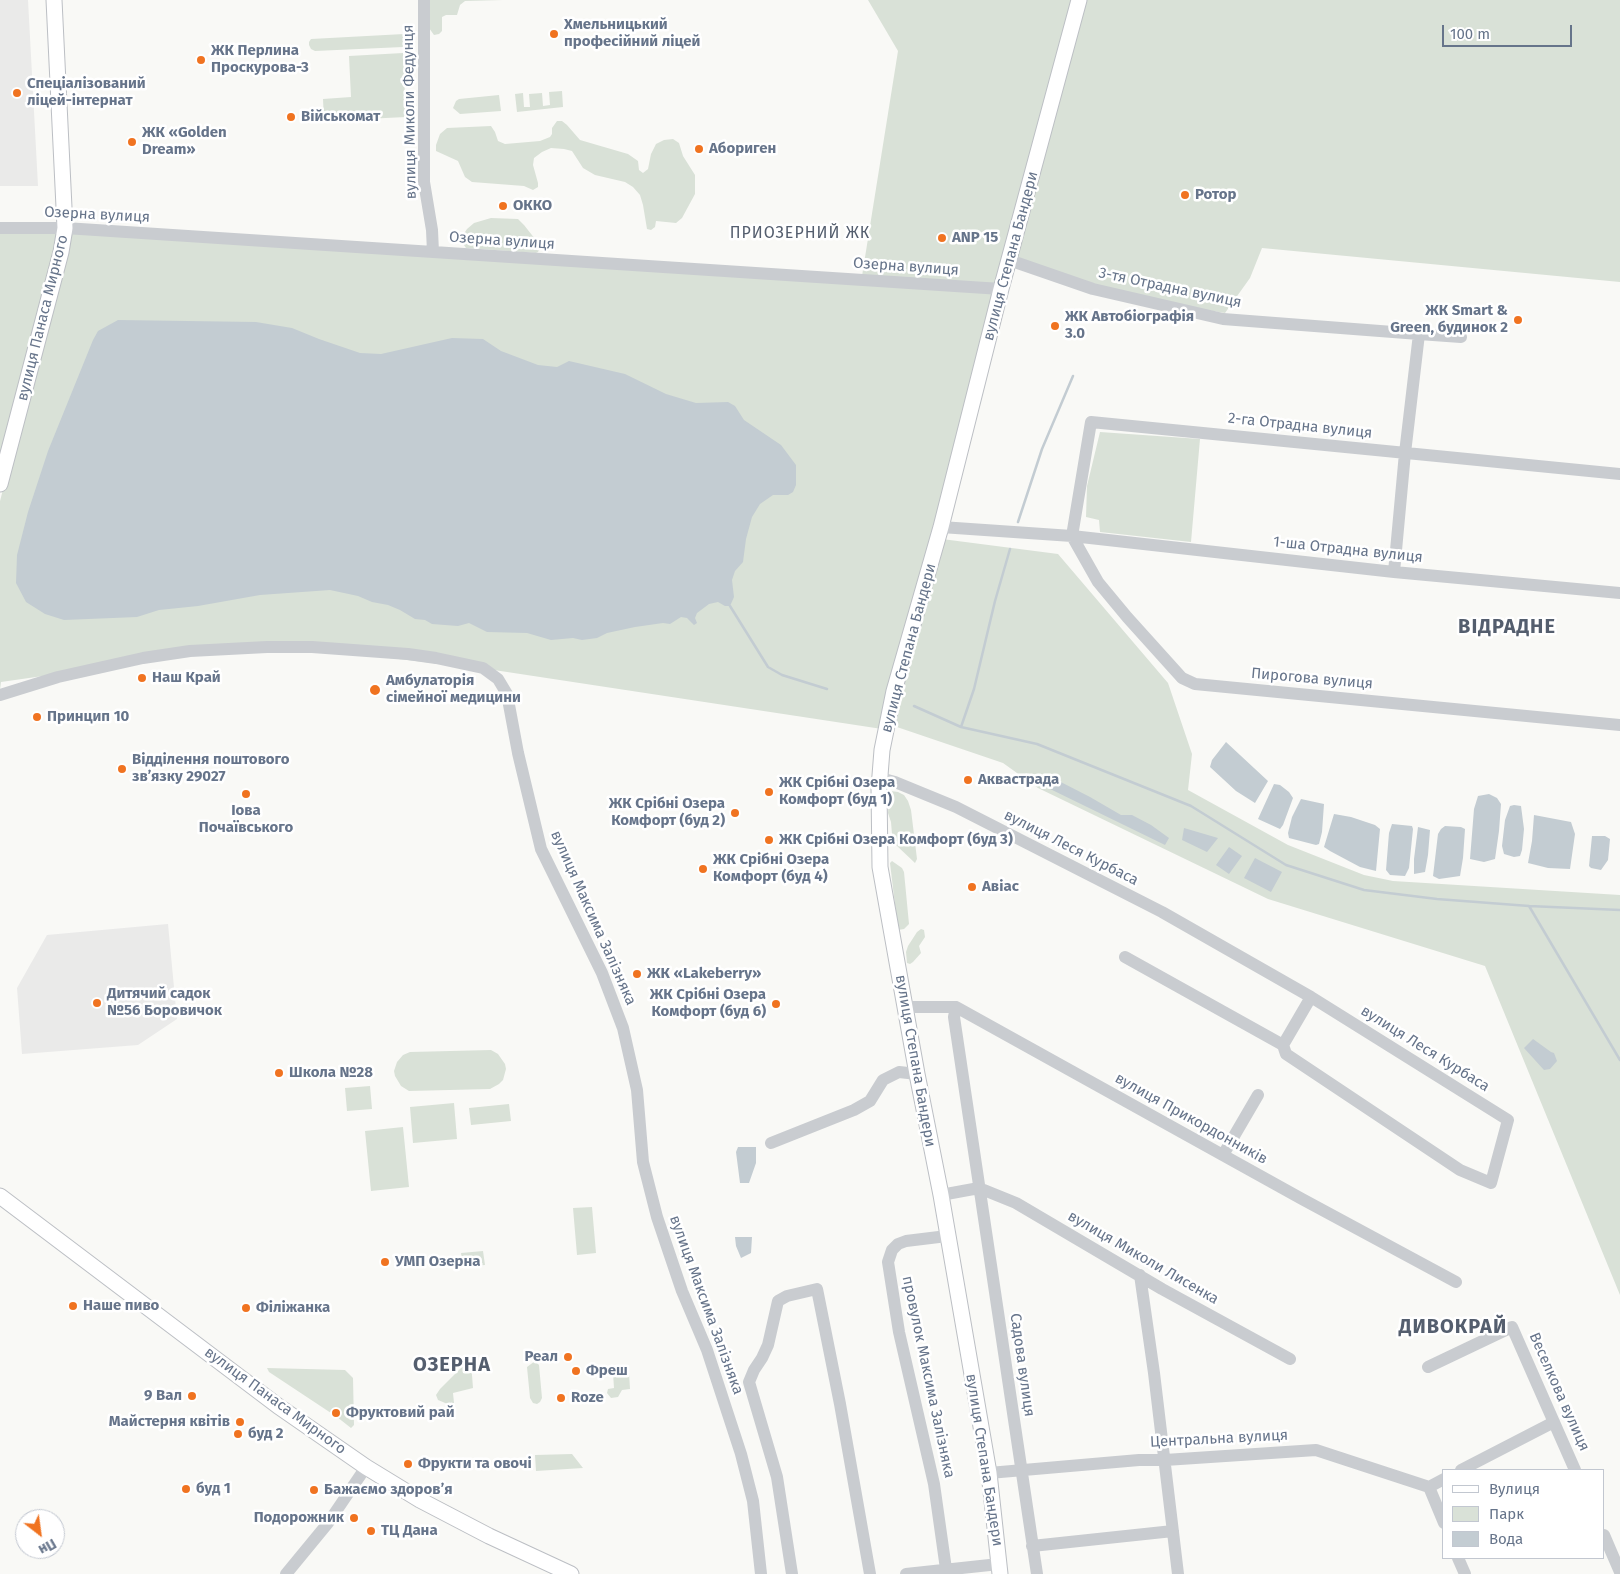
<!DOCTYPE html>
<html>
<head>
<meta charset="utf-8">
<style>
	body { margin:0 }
	#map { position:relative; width:1620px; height:1574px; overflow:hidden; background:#f9f9f6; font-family:"Fira Sans",sans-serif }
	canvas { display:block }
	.legend { position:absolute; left:1442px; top:1469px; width:162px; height:90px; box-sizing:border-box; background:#fff; border:1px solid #c2c7d0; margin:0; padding:6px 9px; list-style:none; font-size:15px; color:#66748a }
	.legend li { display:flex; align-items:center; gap:10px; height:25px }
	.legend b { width:25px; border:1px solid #c2c7d0 }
	.north { position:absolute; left:15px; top:1509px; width:50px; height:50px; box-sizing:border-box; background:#fff; border:1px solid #c2c7d0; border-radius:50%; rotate:150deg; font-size:14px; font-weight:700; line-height:20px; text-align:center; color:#66748a }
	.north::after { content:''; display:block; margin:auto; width:18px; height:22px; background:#f07320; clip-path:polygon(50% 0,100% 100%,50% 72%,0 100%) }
	.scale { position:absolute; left:1442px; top:25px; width:130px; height:22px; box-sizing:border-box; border:2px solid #66748a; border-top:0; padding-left:6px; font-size:15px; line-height:18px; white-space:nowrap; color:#66748a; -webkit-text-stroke:4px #fff; paint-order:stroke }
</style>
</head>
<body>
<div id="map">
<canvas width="1620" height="1574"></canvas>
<ul class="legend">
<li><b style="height:6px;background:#fff"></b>Вулиця</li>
<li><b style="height:14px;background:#d9e1d7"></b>Парк</li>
<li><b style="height:14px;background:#c3ccd2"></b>Вода</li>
</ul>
<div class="north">Пн</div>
<div class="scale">100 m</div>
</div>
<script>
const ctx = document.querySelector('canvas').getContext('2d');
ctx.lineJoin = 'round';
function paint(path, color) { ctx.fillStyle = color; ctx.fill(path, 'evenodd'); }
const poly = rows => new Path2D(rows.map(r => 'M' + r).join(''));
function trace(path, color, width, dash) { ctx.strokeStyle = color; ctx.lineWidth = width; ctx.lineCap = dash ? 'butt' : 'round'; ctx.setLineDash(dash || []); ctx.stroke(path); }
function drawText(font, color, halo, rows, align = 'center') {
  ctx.font = font + ' "Fira Sans",sans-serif'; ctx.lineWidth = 5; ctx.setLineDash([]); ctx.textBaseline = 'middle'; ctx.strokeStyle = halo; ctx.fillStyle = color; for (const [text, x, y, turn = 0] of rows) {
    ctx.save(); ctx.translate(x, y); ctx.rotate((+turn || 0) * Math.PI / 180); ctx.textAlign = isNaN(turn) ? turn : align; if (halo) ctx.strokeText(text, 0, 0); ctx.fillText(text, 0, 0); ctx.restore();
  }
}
const built = poly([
	[0,0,28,0,38,186,0,186],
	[168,924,177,1019,138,1045,22,1054,17,988,47,935]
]);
const green = poly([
	[429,0,503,0,465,1,460,5,457,15,446,15,442,17,442,31,439,34,434,35,429,28],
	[868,0,1075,0,998,285,862,276,898,51],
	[1083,0,1620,0,1620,282,1262,248,1250,278,1225,313,1176,305,1127,294,1013,258],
	[404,34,407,36,409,42,407,45,403,47,315,51,311,49,309,45,309,42,311,39],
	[403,53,406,117,324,121,323,99,351,97,349,56],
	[562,91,563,107,517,112,515,94,523,93,524,107,530,107,529,94,542,93,543,106,550,105,549,92],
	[499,95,501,111,460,114,453,108,456,101,459,99],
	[557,121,562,121,567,125,580,140,628,154,638,161,639,170,643,173,648,169,651,154,656,144,664,140,673,139,679,143,683,156,695,175,695,194,682,218,676,223,656,221,655,227,651,230,647,229,643,205,640,195,633,187,625,182,595,175,583,168,572,151,564,149,551,148,542,152,534,158,533,165,538,183,538,187,533,190,524,186,472,182,465,177,458,161,436,151,436,145,440,134,447,128,491,126,495,132,498,141,505,144,540,141,550,137,552,134,552,128],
	[491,218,518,219,524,225,539,244,540,248,538,252,536,253,466,248,462,242,463,235,467,229,474,223],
	[0,231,61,232,0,468],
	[69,232,996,293,882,729,494,670,267,644,1,682,0,690,0,501,65,253],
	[1100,432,1200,439,1191,542,1100,532,1099,520,1086,517,1087,486],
	[942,539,1058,554,1168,683,1192,754,1188,790,1288,845,1364,875,1393,881,1620,895,1620,1295,1485,966,1268,899,1038,788,1003,763,891,725],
	[891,791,898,792,904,795,908,801,911,810,917,859,915,863,896,845,892,834,891,822,888,813,889,794],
	[892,861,902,868,904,872,909,924,904,929,898,930,890,863],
	[921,929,924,930,925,937,919,946,921,953,913,962,910,964,907,963,906,952,908,946,917,932],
	[491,1050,498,1054,505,1064,506,1069,503,1080,499,1084,490,1089,409,1091,401,1086,395,1076,394,1071,397,1062,403,1055,410,1052],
	[370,1086,372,1109,347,1111,345,1088],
	[454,1103,457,1139,413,1143,410,1107],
	[509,1104,511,1121,471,1125,469,1108],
	[403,1127,409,1187,371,1191,365,1131],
	[592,1207,596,1253,577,1255,573,1208],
	[483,1251,485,1265,463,1267,461,1253],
	[535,1361,539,1365,542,1398,540,1402,537,1404,533,1403,530,1398,527,1367],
	[471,1362,473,1388,453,1393,454,1403,450,1405,438,1400,436,1395,440,1389,462,1367],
	[267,1368,345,1370,353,1378,354,1425,351,1428,337,1417,269,1372],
	[629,1372,630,1389,622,1390,618,1397,611,1398,607,1393,608,1389,614,1388,613,1373],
	[572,1454,583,1468,536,1471,535,1455]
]);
const water = poly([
	[118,320,256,322,292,328,319,339,360,353,381,354,452,338,483,339,501,351,538,365,557,367,569,361,625,374,666,394,696,403,728,402,735,406,744,420,781,445,796,465,796,485,793,492,788,495,773,495,760,504,752,517,746,539,743,562,735,571,732,580,734,597,730,606,725,606,718,602,709,604,697,613,695,618,697,623,694,625,687,618,681,617,670,624,663,623,635,627,607,633,597,638,582,640,573,638,551,640,527,633,487,632,469,623,458,626,432,624,425,620,415,619,400,610,388,605,372,602,358,596,330,590,260,595,198,606,159,610,137,617,64,620,45,614,26,602,16,583,17,555,28,512,48,451,93,340,98,331],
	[1226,742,1268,781,1255,803,1236,791,1210,767,1212,760],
	[1051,777,1090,797,1121,815,1132,815,1151,825,1169,838,1165,845,1046,787],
	[1274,784,1280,785,1289,792,1293,798,1283,825,1280,829,1258,819],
	[1489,794,1497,798,1501,804,1499,831,1495,859,1484,862,1470,859,1474,809,1478,796],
	[1301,799,1324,804,1322,832,1319,844,1316,845,1289,838,1288,833,1292,817],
	[1514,805,1521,806,1524,829,1522,850,1520,856,1514,857,1504,854,1502,846,1505,820,1510,806],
	[1334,814,1351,817,1375,825,1380,829,1376,871,1360,867,1330,851,1324,847],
	[1534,815,1571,822,1575,834,1570,869,1548,868,1528,863,1532,841],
	[1392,824,1412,826,1413,829,1409,868,1405,876,1390,875,1386,870,1389,833],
	[1445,826,1461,827,1465,829,1463,858,1460,876,1439,879,1433,876,1438,834,1441,829],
	[1418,827,1430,830,1428,855,1425,872,1414,874,1414,859],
	[1184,828,1218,838,1207,852,1182,840],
	[1592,836,1605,836,1610,839,1608,860,1601,870,1591,868,1589,866],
	[1229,847,1242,856,1229,874,1216,865],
	[1255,858,1282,872,1271,892,1244,878],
	[1533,1039,1551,1052,1554,1053,1557,1061,1550,1069,1544,1070,1524,1048],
	[738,1147,756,1147,756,1163,749,1183,740,1183,736,1152],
	[735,1237,752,1237,751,1253,741,1258,736,1246]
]);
const stream = poly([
	[1018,522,1042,449,1073,376],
	[730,606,768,667,782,675,827,689],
	[914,706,961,727,1037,744,1191,806,1286,865,1364,890,1437,899,1529,906,1620,910],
	[961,727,974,689,995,601,1010,549],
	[1529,906,1620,1060]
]);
const minor = poly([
	[424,0,424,182,432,230,433,252],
	[0,228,65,228,1001,289],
	[1009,260,1093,289,1223,319,1419,334],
	[941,527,1072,536,1394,572,1620,593],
	[1072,536,1091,422,1620,474],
	[1072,536,1098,582,1127,617,1182,678,1195,684,1620,725],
	[1394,572,1405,453,1419,334,1461,337],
	[0,695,58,677,143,658,190,651,267,647,312,647,408,654,436,658,483,668,498,679,507,694,518,753,541,849,602,973,623,1028,637,1090,643,1162,657,1217,682,1291,707,1350,741,1454,753,1501,761,1574],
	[880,778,895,782,956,807,1162,912,1311,997,1508,1120,1491,1183,1460,1170,1286,1054,1283,1045,1125,957],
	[905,1007,956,1007,1302,1199,1456,1282],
	[956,1007,954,1017,1037,1574],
	[1283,1045,1311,997],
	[771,1143,854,1110,870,1101,883,1080,899,1072,917,1074],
	[1223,1155,1258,1095],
	[979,1188,1016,1203,1162,1289,1290,1359],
	[941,1195,979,1188],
	[1140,1275,1154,1373,1178,1574],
	[1428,1367,1512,1327,1575,1470],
	[1461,1470,1554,1422],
	[989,1473,1139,1460,1165,1460,1316,1450,1429,1487,1444,1479],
	[1429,1487,1444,1523],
	[1604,1535,1620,1572],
	[1032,1546,1173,1531],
	[1458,1558,1465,1574],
	[946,1569,934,1484,899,1332,888,1262,892,1250,898,1244,906,1241,947,1236],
	[286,1574,328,1523,366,1467],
	[792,1574,777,1477,749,1382,754,1370,762,1358,768,1345,778,1301,787,1296,817,1289,840,1404,870,1574],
	[906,1574,999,1564]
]);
const major = poly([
	[0,484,61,252,65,228,54,0],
	[0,1196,278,1406,366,1467,420,1500,489,1536,571,1574],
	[1000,1574,989,1473,941,1195,917,1074,880,867,879,788,882,750,894,691,941,527,1001,289,1079,0]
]);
const markers = [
	[554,34,5,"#f07320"],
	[201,60,5,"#f07320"],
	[17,93,5,"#f07320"],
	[291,117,5,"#f07320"],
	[132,142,5,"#f07320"],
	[699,149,5,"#f07320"],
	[1185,195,5,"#f07320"],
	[503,206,5,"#f07320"],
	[942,238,5,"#f07320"],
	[1518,320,5,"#f07320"],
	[1055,326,5,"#f07320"],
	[142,678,5,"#f07320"],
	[375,690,6,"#f07320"],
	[37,717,5,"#f07320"],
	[122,769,5,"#f07320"],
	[968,780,5,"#f07320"],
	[769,792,5,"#f07320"],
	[246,794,5,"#f07320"],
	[735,813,5,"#f07320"],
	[769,840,5,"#f07320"],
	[703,869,5,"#f07320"],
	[972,887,5,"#f07320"],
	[637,974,5,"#f07320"],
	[97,1003,5,"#f07320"],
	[776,1004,5,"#f07320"],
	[279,1073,5,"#f07320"],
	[385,1262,5,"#f07320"],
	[73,1306,5,"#f07320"],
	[246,1308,5,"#f07320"],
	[568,1357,5,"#f07320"],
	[576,1371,5,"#f07320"],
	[192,1396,5,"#f07320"],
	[561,1398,5,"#f07320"],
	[336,1413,5,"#f07320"],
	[240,1422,5,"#f07320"],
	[238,1434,5,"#f07320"],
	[408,1464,5,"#f07320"],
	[186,1489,5,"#f07320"],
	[314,1490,5,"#f07320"],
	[354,1518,5,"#f07320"],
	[371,1531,5,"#f07320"]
];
const poiNames = [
	["Хмельницький",564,25],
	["професійний ліцей",564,42],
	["ЖК Перлина",211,51],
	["Проскурова-3",211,68],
	["Спеціалізований",27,84],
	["ліцей-інтернат",27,101],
	["Військомат",301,117],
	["ЖК «Golden",142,133],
	["Dream»",142,150],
	["Абориген",709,149],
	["Ротор",1195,195],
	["ОККО",513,206],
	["ANP 15",952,238],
	["ЖК Smart &",1508,311,"right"],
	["Green, будинок 2",1508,328,"right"],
	["ЖК Автобіографія",1065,317],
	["3.0",1065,334],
	["Наш Край",152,678],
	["Амбулаторія",386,681],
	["сімейної медицини",386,698],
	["Принцип 10",47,717],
	["Відділення поштового",132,760],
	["зв’язку 29027",132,777],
	["Аквастрада",978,780],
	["ЖК Срібні Озера",779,783],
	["Комфорт (буд 1)",779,800],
	["ЖК Срібні Озера",725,804,"right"],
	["Комфорт (буд 2)",725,821,"right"],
	["Іова",246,811,"center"],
	["Почаївського",246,828,"center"],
	["ЖК Срібні Озера Комфорт (буд 3)",779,840],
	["ЖК Срібні Озера",713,860],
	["Комфорт (буд 4)",713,877],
	["Авіас",982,887],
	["ЖК «Lakeberry»",647,974],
	["Дитячий садок",107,994],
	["№56 Боровичок",107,1011],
	["ЖК Срібні Озера",766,995,"right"],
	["Комфорт (буд 6)",766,1012,"right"],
	["Школа №28",289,1073],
	["УМП Озерна",395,1262],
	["Наше пиво",83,1306],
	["Філіжанка",256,1308],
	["Реал",558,1357,"right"],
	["Фреш",586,1371],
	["9 Вал",182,1396,"right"],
	["Roze",571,1398],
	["Фруктовий рай",346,1413],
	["Майстерня квітів",230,1422,"right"],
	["буд 2",248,1434],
	["Фрукти та овочі",418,1464],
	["буд 1",196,1489],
	["Бажаємо здоровʼя",324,1490],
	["Подорожник",344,1518,"right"],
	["ТЦ Дана",381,1531]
];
const streetNames = [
	["вулиця Миколи Федунця",410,112,-91],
	["Озерна вулиця",97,215,3],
	["Озерна вулиця",502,241,4],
	["вулиця Степана Бандери",1011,256,-75],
	["Озерна вулиця",906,267,4],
	["3-тя Отрадна вулиця",1170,288,12],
	["вулиця Панаса Мирного",43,318,-76],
	["2-га Отрадна вулиця",1300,426,6],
	["1-ша Отрадна вулиця",1348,550,6],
	["вулиця Степана Бандери",909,648,-75],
	["Пирогова вулиця",1312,679,5],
	["вулиця Леся Курбаса",1071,848,27],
	["вулиця Максима Залізняка",593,918,66],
	["вулиця Леся Курбаса",1425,1049,32],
	["вулиця Степана Бандери",915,1061,80],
	["вулиця Прикордонників",1191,1119,29],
	["вулиця Миколи Лисенка",1143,1258,30],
	["вулиця Максима Залізняка",706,1305,70],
	["Садова вулиця",1022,1365,82],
	["провулок Максима Залізняка",928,1377,78],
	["Веселкова вулиця",1559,1392,66],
	["вулиця Панаса Мирного",275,1401,36],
	["Центральна вулиця",1219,1439,-3],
	["вулиця Степана Бандери",984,1460,81]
];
const neighbourhoodNames = [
	["ПРИОЗЕРНИЙ ЖК",800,234]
];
const districtNames = [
	["ВІДРАДНЕ",1507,627],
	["ДИВОКРАЙ",1453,1327],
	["ОЗЕРНА",452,1365]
];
paint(built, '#eaeae9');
paint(green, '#d9e1d7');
paint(water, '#c3ccd2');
trace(stream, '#c3ccd2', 2.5);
trace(major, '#bcbfc4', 17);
trace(minor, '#c9ccd0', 12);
trace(major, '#fff', 15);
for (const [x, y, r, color] of markers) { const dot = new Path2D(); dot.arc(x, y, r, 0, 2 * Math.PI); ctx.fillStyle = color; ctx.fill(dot); trace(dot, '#fff', 2); }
drawText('bold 15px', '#66748a', '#fff', poiNames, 'left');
drawText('15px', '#66748a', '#fff', streetNames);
ctx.letterSpacing = '1px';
drawText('16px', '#545e6e', '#fff', neighbourhoodNames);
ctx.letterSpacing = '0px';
ctx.letterSpacing = '1px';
drawText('bold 20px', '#545e6e', '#fff', districtNames);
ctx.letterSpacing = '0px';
</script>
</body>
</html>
